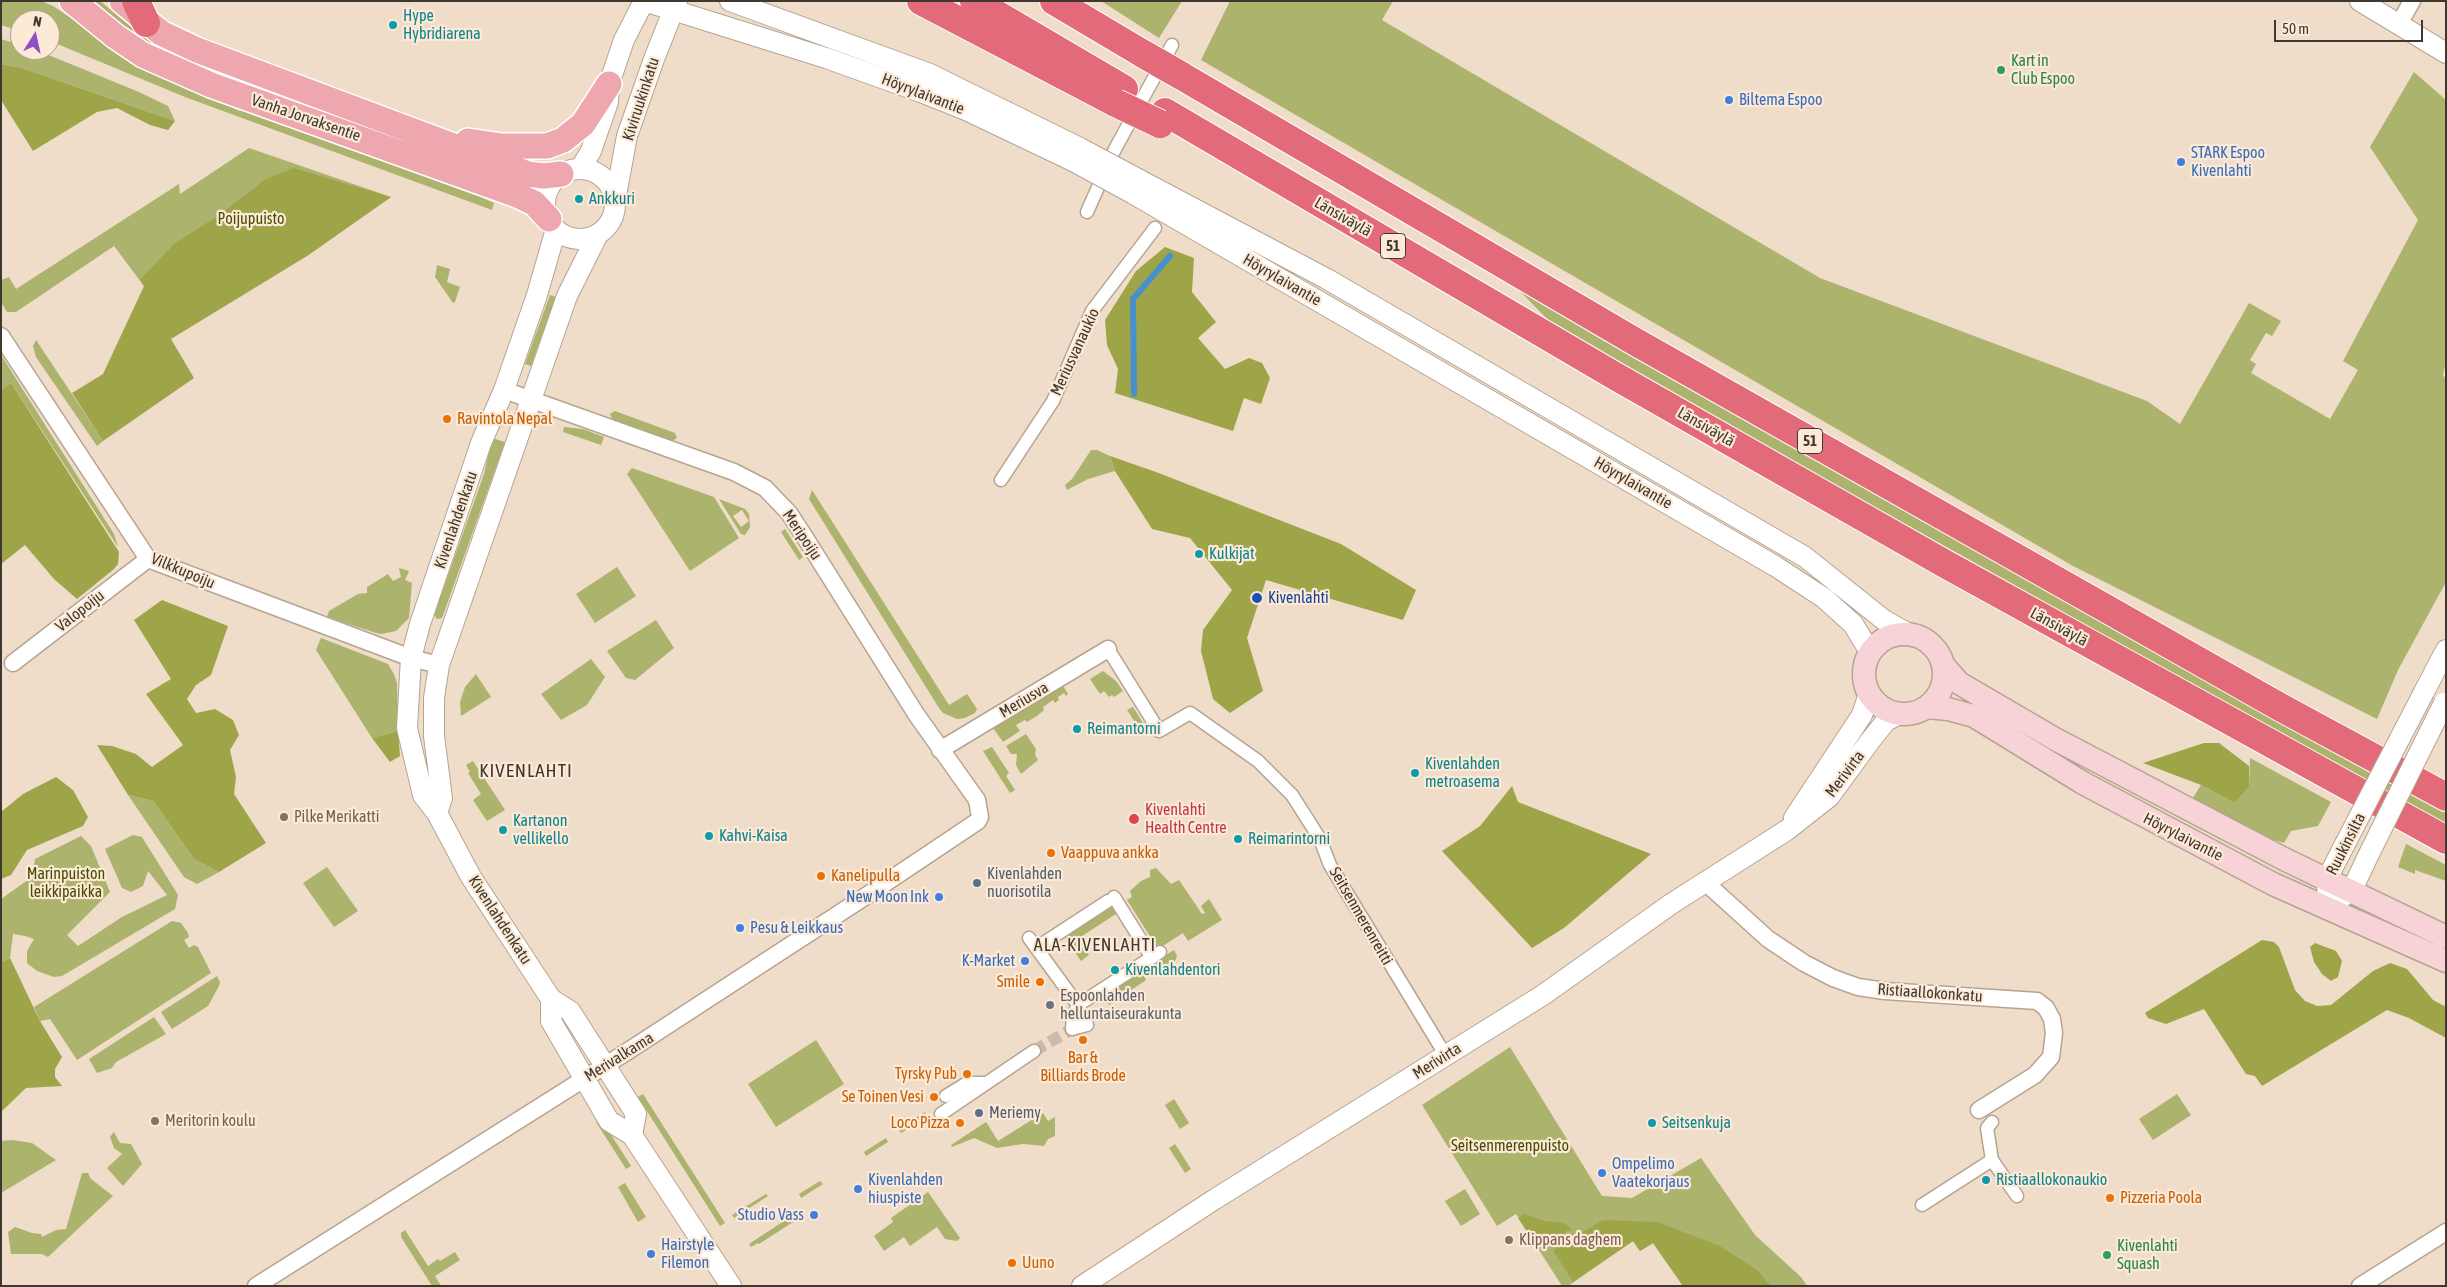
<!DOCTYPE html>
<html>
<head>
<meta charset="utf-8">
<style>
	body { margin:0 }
	#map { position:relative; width:2447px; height:1287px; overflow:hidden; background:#efdcc9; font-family:"Asap Condensed",sans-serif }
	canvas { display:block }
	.frame { position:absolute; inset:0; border:2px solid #3f3830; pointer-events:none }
	.north { position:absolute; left:10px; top:10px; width:50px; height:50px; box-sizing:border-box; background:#fce9d6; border:1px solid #b0a294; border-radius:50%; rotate:10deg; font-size:14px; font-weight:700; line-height:20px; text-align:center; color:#3f3830 }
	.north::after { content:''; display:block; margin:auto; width:18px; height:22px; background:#8f50c6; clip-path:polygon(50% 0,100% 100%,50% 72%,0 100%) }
	.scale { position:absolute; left:2274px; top:20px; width:149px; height:22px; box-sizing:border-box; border:2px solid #3f3830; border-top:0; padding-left:6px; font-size:15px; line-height:18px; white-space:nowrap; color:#3f3830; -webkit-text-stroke:4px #fce9d6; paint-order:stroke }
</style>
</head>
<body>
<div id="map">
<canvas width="2447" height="1287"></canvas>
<div class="frame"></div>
<div class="north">N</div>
<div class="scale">50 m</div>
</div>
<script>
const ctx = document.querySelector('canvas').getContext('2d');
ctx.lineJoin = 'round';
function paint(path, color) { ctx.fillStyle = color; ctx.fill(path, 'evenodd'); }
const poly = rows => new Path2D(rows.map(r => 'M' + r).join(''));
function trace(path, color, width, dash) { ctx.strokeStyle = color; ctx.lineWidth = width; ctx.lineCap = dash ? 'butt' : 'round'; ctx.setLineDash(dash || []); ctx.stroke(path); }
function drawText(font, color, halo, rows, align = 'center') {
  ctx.font = font + ' "Asap Condensed",sans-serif'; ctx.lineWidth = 4.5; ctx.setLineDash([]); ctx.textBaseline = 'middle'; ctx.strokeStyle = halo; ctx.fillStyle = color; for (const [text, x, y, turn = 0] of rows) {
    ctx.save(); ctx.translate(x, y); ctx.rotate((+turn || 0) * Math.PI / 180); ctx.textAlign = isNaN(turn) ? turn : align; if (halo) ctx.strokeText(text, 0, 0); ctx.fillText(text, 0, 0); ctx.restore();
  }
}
const green = poly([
	[1,1,41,1,53,6,155,73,183,86,240,111,241,108,483,198,494,203,492,210,185,97,50,41,50,20,20,20,20,31,1,25],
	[86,1,100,1,141,35,185,58,459,159,501,182,161,56],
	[1101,1,1182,1,1159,38],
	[1230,1,1393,1,1382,20,1820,278,2147,401,2180,424,2249,303,2281,321,2272,336,2266,333,2250,360,2256,364,2251,373,2330,419,2358,370,2343,361,2418,220,2370,147,2414,72,2446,100,2446,361,2443,375,2446,380,2446,582,2398,670,2377,719,2073,566,1201,60],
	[1,39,20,45,20,50,34,50,51,56,139,92,168,106,175,121,22,68,1,64],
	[249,148,391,197,307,256,144,286,114,246,16,312,7,312,1,302,1,280,9,277,16,289,179,184,180,194],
	[437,265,450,269,447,282,460,287,455,302,453,303,435,277],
	[1518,289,2125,635,2446,813,2446,826,1762,444,1570,334,1549,321],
	[550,295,556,297,531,366,525,364],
	[36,340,103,441,97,446,36,357,33,346],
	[1,355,114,534,118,547,11,383,1,390],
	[615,411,675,433,677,438,672,441,612,419,610,414],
	[564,427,583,429,604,437,601,445,563,432],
	[492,438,505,442,442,618,437,619,434,615,484,474],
	[1091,450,1097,450,1110,456,1115,471,1088,479,1067,490,1065,485,1072,479],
	[632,468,714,497,739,538,690,571,627,474],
	[812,490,949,705,967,694,977,709,975,713,965,718,957,719,943,713,939,708,809,499],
	[719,499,745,509,749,514,750,527,745,535,741,534],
	[742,510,749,521,741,527,733,516],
	[785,529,803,557,799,560,781,532],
	[617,567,636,596,595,623,576,594],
	[399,568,409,571,405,580,412,583,409,618,396,631,382,634,376,633,327,617,329,611,358,594,367,593,367,587,388,574,393,581,401,577],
	[656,620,674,648,635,680,626,678,607,651],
	[321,638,388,664,394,674,397,683,398,731,372,738,316,650],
	[591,659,605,677,587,705,561,720,541,694],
	[1103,671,1116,681,1123,691,1114,697,1112,695,1109,697,1104,691,1100,694,1090,679],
	[476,674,491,697,461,716,460,702,465,687],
	[1062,684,1068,694,1066,696,1064,693,1058,697,1059,700,1055,703,1053,700,1043,707,1044,710,1037,716,1027,722,1025,720,1016,725,1020,731,1003,742,993,728],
	[1133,707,1146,728,1141,731,1127,710],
	[1026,734,1036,749,1035,755,1038,760,1021,774,1016,765,1017,754,1011,754,1006,746],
	[992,747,1009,773,1006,776,1015,790,1010,793,983,751],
	[2250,758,2331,802,2318,826,2291,831,2284,843,2257,835,2191,801,2201,785,2235,803,2249,787],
	[473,761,505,810,487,821,473,800,481,794,468,773,470,772,466,765],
	[128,795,153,801,194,859,219,872,197,884,184,877],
	[133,835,142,837,175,890,178,895,175,909,62,976,54,977,37,971,27,963,27,951,34,939,25,936,13,934,10,958,1,962,1,899,32,877,35,859,81,836,91,846,110,892,67,935,78,946,122,917,167,895,148,871,143,886,131,892,122,888,105,849],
	[2406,844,2446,865,2446,881,2415,870,2415,874,2398,867],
	[327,867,358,911,334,927,303,883],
	[1156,868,1171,884,1179,880,1202,914,1205,913,1201,906,1209,899,1222,920,1188,941,1183,933,1158,949,1127,900,1132,897,1130,891,1141,881,1150,877,1150,870],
	[1113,903,1119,912,1079,938,1089,955,1081,961,1064,936],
	[172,921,181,923,188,933,189,937,184,940,189,948,194,945,198,947,211,973,77,1060,50,1019,40,1021,34,1007],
	[1174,950,1177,956,1175,961,1151,977,1145,968],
	[1141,971,1146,980,1109,1005,1103,995],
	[217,976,220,982,219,986,208,1006,172,1029,161,1012],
	[154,1017,166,1034,116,1062,112,1068,97,1073,89,1059],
	[816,1040,844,1084,776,1127,748,1084],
	[1510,1047,1602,1196,1632,1198,1701,1158,1755,1235,1801,1277,1807,1286,1683,1286,1653,1243,1640,1251,1633,1241,1568,1286,1562,1286,1516,1214,1497,1226,1422,1105],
	[643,1094,725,1223,720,1226,638,1097],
	[2177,1094,2191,1115,2153,1140,2139,1119],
	[1174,1099,1189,1123,1180,1129,1165,1105],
	[925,1112,927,1116,901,1133,898,1129],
	[1043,1113,1048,1121,1055,1117,1055,1136,1048,1139,1044,1146,1023,1144,997,1148,974,1138,952,1147,951,1145,986,1122,998,1141],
	[601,1119,631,1166,626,1169,596,1122],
	[114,1132,120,1143,131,1144,142,1164,123,1186,107,1168,122,1154,114,1148,110,1137],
	[886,1138,888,1142,866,1156,864,1152],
	[13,1140,32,1143,56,1160,1,1193,1,1141],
	[1175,1144,1191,1169,1185,1173,1169,1148],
	[82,1173,88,1173,91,1179,113,1196,48,1257,42,1254,11,1254,8,1232,15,1227,32,1233,41,1234,42,1237,56,1230,66,1229],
	[820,1181,823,1184,801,1198,799,1194],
	[625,1183,646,1217,638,1222,618,1187],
	[1465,1189,1480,1214,1461,1226,1445,1201],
	[928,1192,960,1238,957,1241,945,1239,937,1227,910,1246,904,1237,884,1251,874,1236,893,1222,891,1218],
	[766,1194,768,1196,734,1218,732,1215],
	[790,1217,793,1222,759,1244,758,1243,751,1247,749,1244],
	[405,1230,428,1266,438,1259,440,1261,455,1252,460,1260,435,1276,441,1286,432,1286,401,1237,401,1233]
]);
const forest = poly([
	[1,64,22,68,175,121,168,130,150,125,117,108,97,112,33,151,1,100],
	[293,168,391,197,307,256,171,339,194,378,103,441,72,393,103,374,144,286,140,280,174,244,219,215,266,179],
	[1165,247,1194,258,1192,292,1216,322,1198,338,1225,369,1249,358,1262,363,1270,378,1261,404,1244,398,1233,431,1115,393,1118,369,1107,345,1105,320,1136,271],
	[11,383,119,552,118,564,114,569,77,599,54,579,25,545,1,564,1,390],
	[1110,456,1156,472,1341,544,1416,590,1403,620,1266,580,1247,638,1263,691,1230,713,1213,699,1201,651,1203,630,1232,590,1190,538,1152,529,1115,471],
	[162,600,228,626,211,675,196,685,187,699,196,713,215,709,233,720,239,735,230,750,236,777,234,794,266,843,219,872,194,859,153,801,128,795,97,745,112,746,136,754,152,767,183,745,146,694,171,679,134,620],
	[398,731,400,756,390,762,372,738],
	[2204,743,2219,743,2249,766,2249,787,2235,803,2201,785,2143,763],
	[56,777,73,790,88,817,83,826,27,850,11,875,1,879,1,812,23,794],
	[1512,786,1518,802,1651,854,1564,928,1532,948,1442,851,1480,826],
	[2262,940,2274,942,2279,947,2295,990,2305,1001,2317,1006,2331,1005,2373,971,2390,963,2407,969,2433,1000,2446,1007,2446,1038,2409,1018,2387,1010,2262,1086,2255,1076,2246,1074,2204,1009,2166,1024,2148,1018,2145,1013],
	[2315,943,2336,951,2342,961,2338,977,2331,981,2322,974,2314,962,2310,947],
	[10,958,40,1021,62,1057,55,1069,55,1077,62,1086,26,1088,1,1112,1,962],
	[1524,1214,1545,1221,1564,1223,1572,1229,1537,1247,1518,1218],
	[1603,1220,1657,1222,1720,1246,1757,1270,1771,1286,1683,1286,1653,1243,1640,1251,1633,1241,1573,1282,1553,1250]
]);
const stream = poly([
	[1134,394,1133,299,1170,256]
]);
const pedestrianTunnel = poly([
	[1034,1051,1072,1029]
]);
const pedestrian = poly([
	[1087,212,1115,149,1172,45],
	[1001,480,1053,401,1092,311,1155,228],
	[1108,649,1159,731,1190,713,1258,761,1292,795,1320,839,1330,865,1446,1056],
	[1114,897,1152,958],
	[1029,938,1078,1005,1087,1025,1072,1029,1073,1016,1078,1005,1160,952],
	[1036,948,1108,901],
	[946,1096,967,1083,986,1083],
	[941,1114,1034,1051],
	[1992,1122,1987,1128,1992,1160,2017,1196],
	[1922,1205,1992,1160]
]);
const minor = poly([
	[2399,24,2412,1],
	[1,336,148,559,411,658,439,665],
	[13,663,148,559],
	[940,750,1108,649],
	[1705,882,1768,939,1804,963,1833,978,1858,987,1885,991,2037,1001,2046,1008,2052,1019,2054,1033,2051,1057,2035,1075,1979,1110],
	[256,1286,625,1053,866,896,978,821,980,817,977,800,916,714,806,539,789,513,765,488,734,472,504,390],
	[2360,1286,2446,1232]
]);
const tertiary = poly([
	[644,1,826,58,921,92,966,110,1073,161],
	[730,1,930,74,1080,148],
	[2360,1,2446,53],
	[580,169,591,151,608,102,609,84,624,40,644,1],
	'545 204a35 35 0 1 1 70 0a35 35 0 1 1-70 0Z',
	[1138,179,1327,279,1805,557,1884,620,1909,634],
	[1132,193,1775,566,1824,598,1853,624,1870,652],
	[615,201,627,136,654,59,677,1],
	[556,229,537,295,504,390,481,443,420,624,411,658,407,728,423,795,437,813,471,877,551,999,570,1011,636,1114,632,1135],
	[2424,692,2446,650],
	[437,813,442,798,434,736,434,698,439,665,567,296,598,234],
	[1794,818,1862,715,1869,694],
	[2338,900,2352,890,2368,856],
	[2328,907,2327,879,2345,844],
	[551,999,551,1021,609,1121,632,1135,731,1286],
	[1082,1286,1215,1199,1543,995,1671,904,1787,830,1829,797,1870,741,1886,721,1899,714]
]);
const secondary = poly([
	'1864 674a40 40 0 1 1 80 0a40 40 0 1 1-80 0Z',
	[1944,666,1959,683,2055,739,2284,859,2446,937],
	[1927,707,1948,709,1974,716,2083,783,2273,884,2446,961]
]);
const primary = poly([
	[72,1,115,36,143,55,211,85,517,195,534,203,549,219],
	[122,1,161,33,197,50,528,174,544,176,561,174],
	[468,141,502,146,547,146,563,140,583,124,609,84]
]);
const motorway = poly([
	[136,1,146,23],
	[921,1,1116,103],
	[974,1,1124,89],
	[1054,1,1145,55],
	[1180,75,1634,341,2280,707,2446,797],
	[1165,112,1615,376,1947,565,2446,840]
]);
const tertiaryBridge = poly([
	[1080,148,1138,179],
	[1073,161,1132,193],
	[2345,844,2424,692],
	[2368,856,2444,703]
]);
const motorwayBridge = poly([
	[1145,55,1180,75],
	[1116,103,1160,124]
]);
const markers = [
	[393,25,5,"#0f9aa8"],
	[2001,70,5,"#2e9e5b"],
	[1729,100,5,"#3f7fe0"],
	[2181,162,5,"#3f7fe0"],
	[579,199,5,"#0f9aa8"],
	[447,419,5,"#e8710a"],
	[1199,554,5,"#0f9aa8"],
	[1257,598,6,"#1a4fb4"],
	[1077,729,5,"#0f9aa8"],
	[1415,773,5,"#0f9aa8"],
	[284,817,5,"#8d6e63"],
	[1134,819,6,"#e0444e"],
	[503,830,5,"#0f9aa8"],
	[709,836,5,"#0f9aa8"],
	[1238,839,5,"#0f9aa8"],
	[1051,853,5,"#e8710a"],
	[821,876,5,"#e8710a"],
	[977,883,5,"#5c6f8a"],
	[939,897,5,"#3f7fe0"],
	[740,928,5,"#3f7fe0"],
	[1025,961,5,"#3f7fe0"],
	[1115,970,5,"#0f9aa8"],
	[1040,982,5,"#e8710a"],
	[1050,1005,5,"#6b7280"],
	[1083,1040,5,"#e8710a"],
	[967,1074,5,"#e8710a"],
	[934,1097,5,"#e8710a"],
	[979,1113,5,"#5c6f8a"],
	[155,1121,5,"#8d6e63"],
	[960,1123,5,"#e8710a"],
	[1652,1123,5,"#0f9aa8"],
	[1602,1173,5,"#3f7fe0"],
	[1986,1180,5,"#0f9aa8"],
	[858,1189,5,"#3f7fe0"],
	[2110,1198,5,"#e8710a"],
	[814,1215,5,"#3f7fe0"],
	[1509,1240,5,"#8d6e63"],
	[651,1254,5,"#3f7fe0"],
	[2107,1255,5,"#2e9e5b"],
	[1012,1263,5,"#e8710a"]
];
const shields = [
	[1393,246,25],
	[1810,441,25]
];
const shieldNames = [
	["51",1393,246],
	["51",1810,441]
];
const cultureNames = [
	["Hype",403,16],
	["Hybridiarena",403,34],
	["Ankkuri",589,199],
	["Kulkijat",1209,554],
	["Reimantorni",1087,729],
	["Kivenlahden",1425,764],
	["metroasema",1425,782],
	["Kartanon",513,821],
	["vellikello",513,839],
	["Kahvi-Kaisa",719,836],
	["Reimarintorni",1248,839],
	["Kivenlahdentori",1125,970],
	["Seitsenkuja",1662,1123],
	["Ristiaallokonaukio",1996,1180]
];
const leisureNames = [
	["Kart in",2011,61],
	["Club Espoo",2011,79],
	["Kivenlahti",2117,1246],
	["Squash",2117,1264]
];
const streetNames = [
	["Höyrylaivantie",923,94,21],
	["Kiviruukinkatu",641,99,-72],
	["Vanha Jorvaksentie",306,118,19],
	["Länsiväylä",1343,217,30],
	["Höyrylaivantie",1282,280,30],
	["Meriusvanaukio",1075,352,-65],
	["Länsiväylä",1706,427,30],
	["Höyrylaivantie",1633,483,30],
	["Kivenlahdenkatu",456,520,-71],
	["Meripoiju",802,535,56],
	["Vilkkupoiju",183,571,23],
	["Valopoiju",80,611,-38],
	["Länsiväylä",2059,627,29],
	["Meriusva",1024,700,-31],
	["Merivirta",1845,774,-53],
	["Höyrylaivantie",2183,837,27],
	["Ruukinsilta",2346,844,-63],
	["Seitsenmerenreitti",1361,916,60],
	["Kivenlahdenkatu",500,920,57],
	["Ristiaallokonkatu",1930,993,4],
	["Merivalkama",619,1057,-32],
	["Merivirta",1437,1061,-32]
];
const shopNames = [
	["Biltema Espoo",1739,100],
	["STARK Espoo",2191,153],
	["Kivenlahti",2191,171],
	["New Moon Ink",929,897,"right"],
	["Pesu & Leikkaus",750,928],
	["K-Market",1015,961,"right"],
	["Ompelimo",1612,1164],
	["Vaatekorjaus",1612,1182],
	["Kivenlahden",868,1180],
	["hiuspiste",868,1198],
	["Studio Vass",804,1215,"right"],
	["Hairstyle",661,1245],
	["Filemon",661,1263]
];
const parkNames = [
	["Poijupuisto",251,219],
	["Marinpuiston",66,874],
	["leikkipaikka",66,892],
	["Seitsenmerenpuisto",1510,1146]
];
const foodNames = [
	["Ravintola Nepal",457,419],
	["Vaappuva ankka",1061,853],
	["Kanelipulla",831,876],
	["Smile",1030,982,"right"],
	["Bar &",1083,1058,"center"],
	["Billiards Brode",1083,1076,"center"],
	["Tyrsky Pub",957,1074,"right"],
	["Se Toinen Vesi",924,1097,"right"],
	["Loco Pizza",950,1123,"right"],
	["Pizzeria Poola",2120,1198],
	["Uuno",1022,1263]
];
const transitNames = [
	["Kivenlahti",1268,598]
];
const healthNames = [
	["Kivenlahti",1145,810],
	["Health Centre",1145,828]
];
const educationNames = [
	["Pilke Merikatti",294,817],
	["Meritorin koulu",165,1121],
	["Klippans daghem",1519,1240]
];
const serviceNames = [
	["Kivenlahden",987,874],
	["nuorisotila",987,892],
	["Meriemy",989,1113]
];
const worshipNames = [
	["Espoonlahden",1060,996],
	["helluntaiseurakunta",1060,1014]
];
const neighbourhoodNames = [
	["ALA-KIVENLAHTI",1095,945]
];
const quarterNames = [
	["KIVENLAHTI",526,771]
];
paint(green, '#acb36c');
paint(forest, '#9ea549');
trace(stream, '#4890cd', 6);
trace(pedestrianTunnel, '#cba', 12, [12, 6]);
trace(pedestrian, '#b6a492', 15);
trace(minor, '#b6a492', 19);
trace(tertiary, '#b6a492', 22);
trace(secondary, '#b6a492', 25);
trace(primary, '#fff', 28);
trace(motorway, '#fff', 30);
trace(pedestrian, '#fff', 12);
trace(minor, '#fff', 16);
trace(tertiary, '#fff', 20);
trace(secondary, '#f7d3d7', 22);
trace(primary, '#eea6af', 25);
trace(motorway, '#e36b79', 28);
trace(tertiaryBridge, '#b6a492', 22, []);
trace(motorwayBridge, '#fff', 30, []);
trace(tertiaryBridge, '#fff', 20);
trace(motorwayBridge, '#e36b79', 28);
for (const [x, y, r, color] of markers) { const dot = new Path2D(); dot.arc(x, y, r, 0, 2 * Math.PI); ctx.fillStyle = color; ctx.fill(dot); trace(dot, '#fce9d6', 2); }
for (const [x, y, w] of shields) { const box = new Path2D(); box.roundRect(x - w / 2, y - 12.5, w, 25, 4); ctx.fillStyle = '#fce9d6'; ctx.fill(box); trace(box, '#3f3830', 1); }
drawText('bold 15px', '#3f3830', null, shieldNames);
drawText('16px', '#0d838f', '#fce9d6', cultureNames, 'left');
drawText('16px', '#27864d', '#fce9d6', leisureNames, 'left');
drawText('16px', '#3f3830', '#fce9d6', streetNames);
drawText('16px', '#366cbe', '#fce9d6', shopNames, 'left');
drawText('16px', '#484c03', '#fce9d6', parkNames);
drawText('16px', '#c56008', '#fce9d6', foodNames, 'left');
drawText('16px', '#164399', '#fce9d6', transitNames, 'left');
drawText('16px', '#be3a42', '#fce9d6', healthNames, 'left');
drawText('16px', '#785e54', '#fce9d6', educationNames, 'left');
drawText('16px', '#4e5e75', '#fce9d6', serviceNames, 'left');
drawText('16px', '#5b616d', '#fce9d6', worshipNames, 'left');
ctx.letterSpacing = '1px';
drawText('18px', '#3f3830', '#fce9d6', neighbourhoodNames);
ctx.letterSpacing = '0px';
ctx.letterSpacing = '1px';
drawText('19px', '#3f3830', '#fce9d6', quarterNames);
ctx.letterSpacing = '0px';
</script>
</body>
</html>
